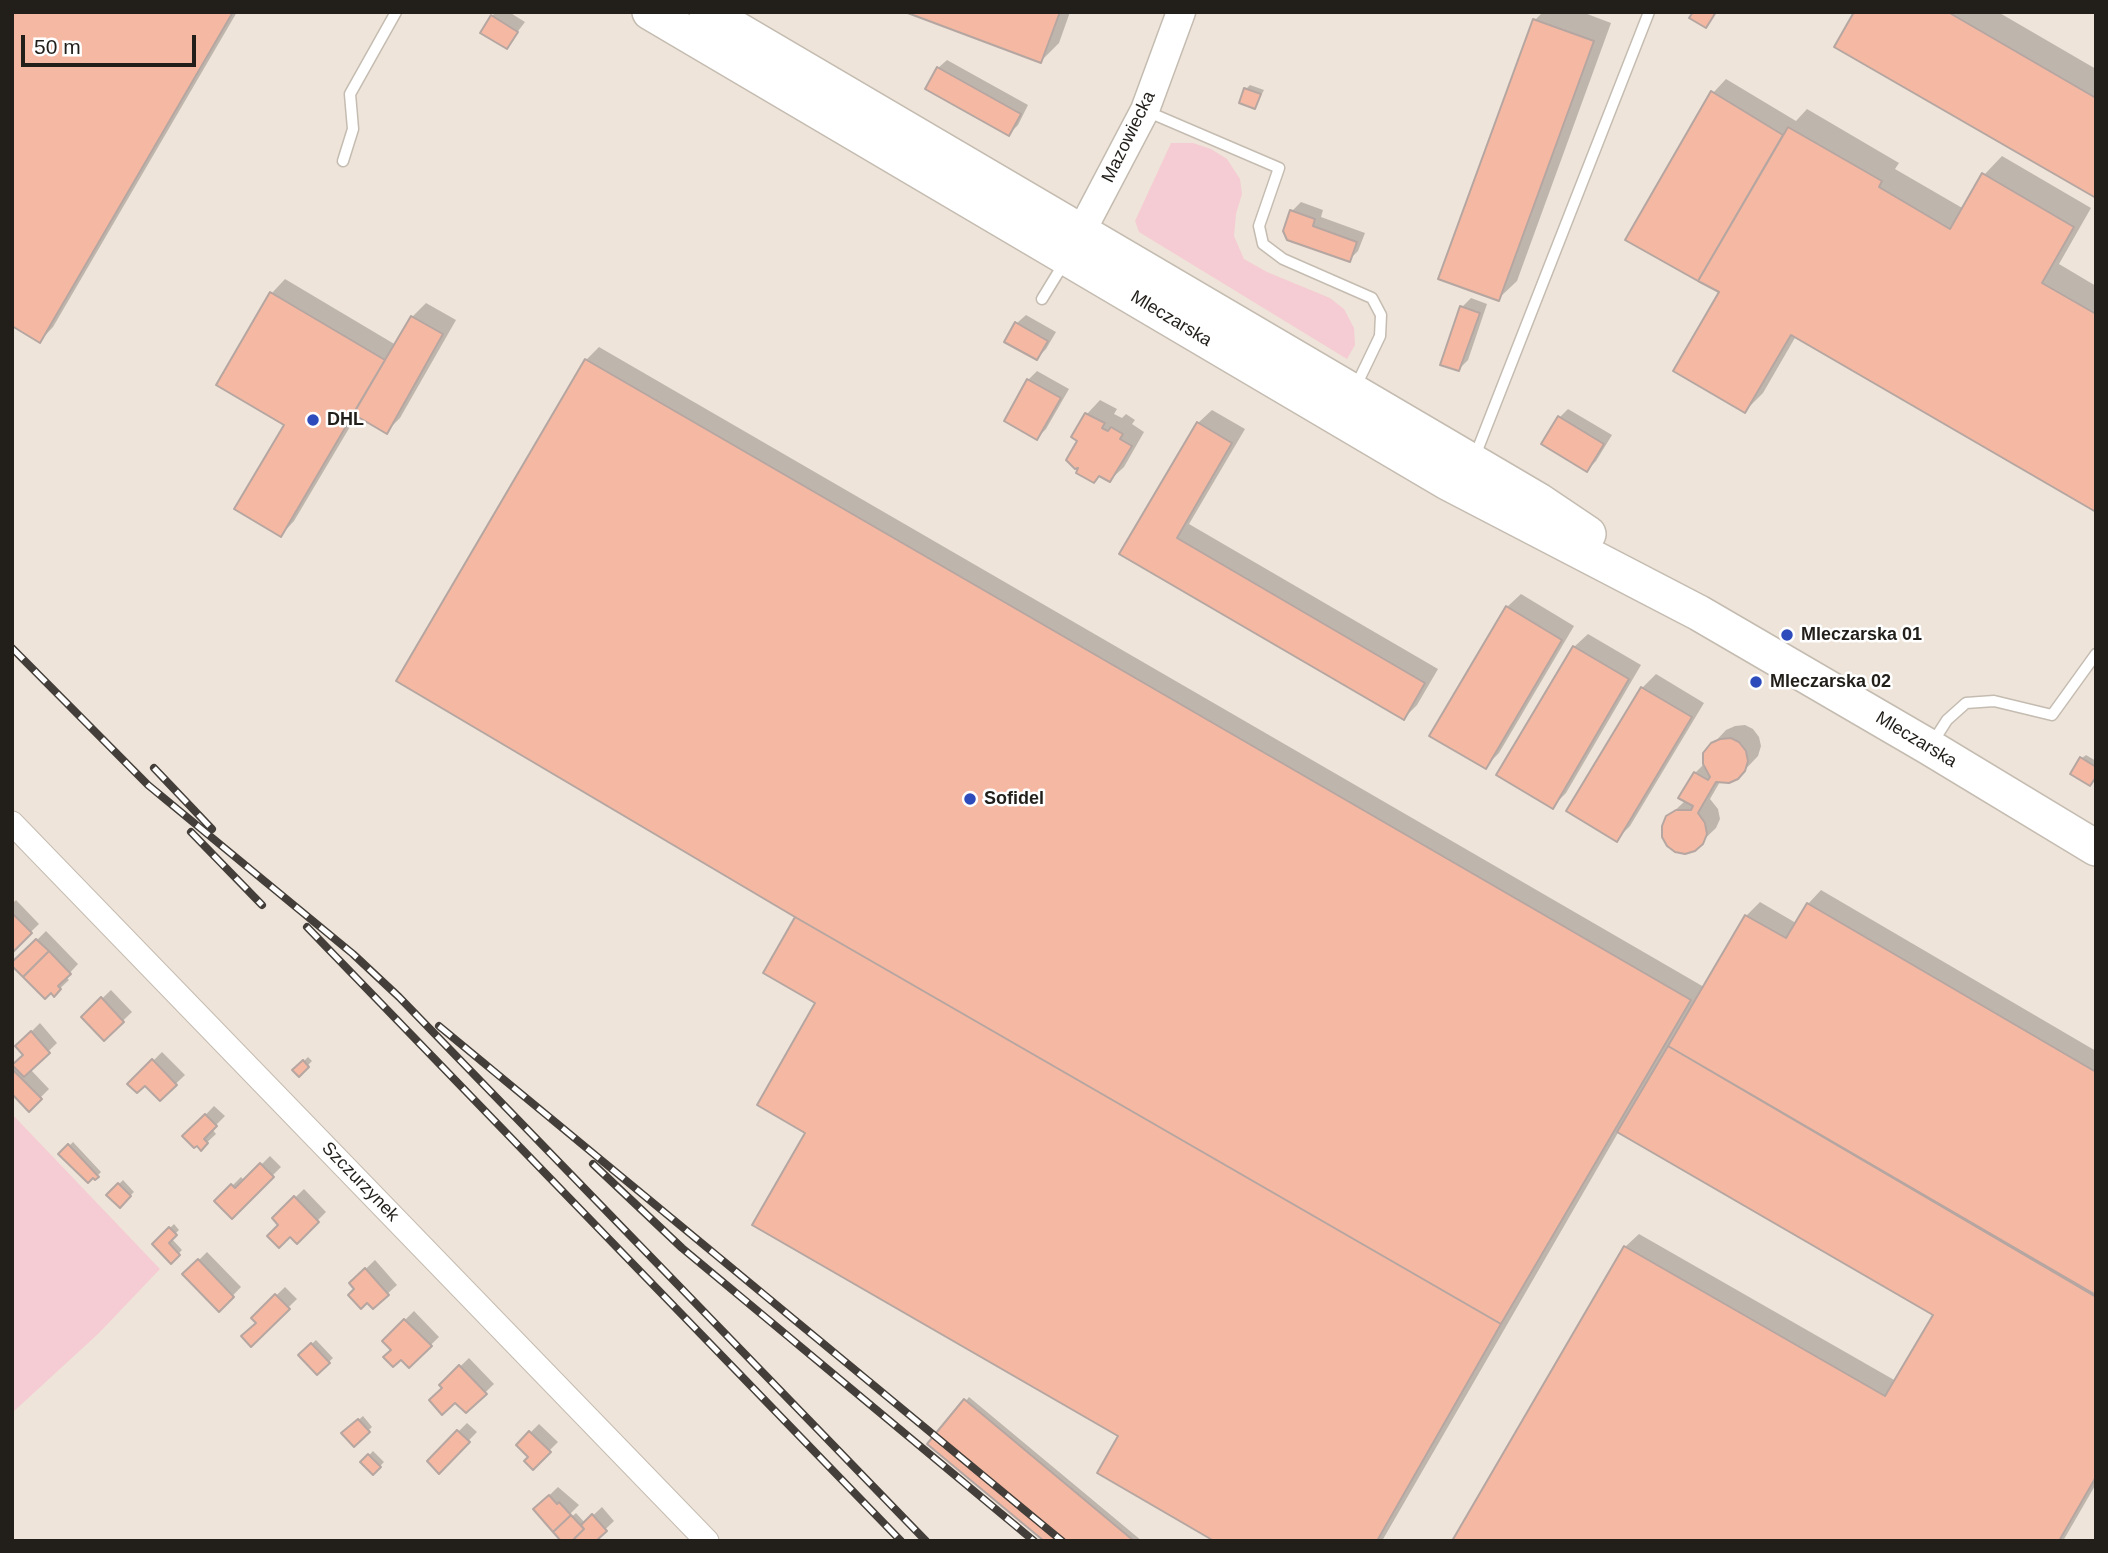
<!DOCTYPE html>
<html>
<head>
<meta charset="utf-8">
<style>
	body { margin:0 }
	#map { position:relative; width:2108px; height:1553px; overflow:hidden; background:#eee4d9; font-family:Arial,sans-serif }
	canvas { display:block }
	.frame { position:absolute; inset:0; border:14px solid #221f1b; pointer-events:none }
	.scale { position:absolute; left:21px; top:35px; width:175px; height:32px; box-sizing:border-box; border:4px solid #221f1b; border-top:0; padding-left:9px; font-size:21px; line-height:24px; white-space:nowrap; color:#221f1b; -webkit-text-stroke:5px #fff; paint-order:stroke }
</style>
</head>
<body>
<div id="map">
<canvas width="2108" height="1553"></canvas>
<div class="frame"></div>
<div class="scale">50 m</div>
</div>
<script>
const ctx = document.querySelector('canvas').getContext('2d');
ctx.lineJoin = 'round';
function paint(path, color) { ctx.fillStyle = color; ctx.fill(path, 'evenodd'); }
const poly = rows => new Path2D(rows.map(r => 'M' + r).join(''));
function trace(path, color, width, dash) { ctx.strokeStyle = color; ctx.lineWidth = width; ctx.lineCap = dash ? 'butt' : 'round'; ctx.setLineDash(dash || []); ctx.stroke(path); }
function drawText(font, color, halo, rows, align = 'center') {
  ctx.font = font + ' Arial,sans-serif'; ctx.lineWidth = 5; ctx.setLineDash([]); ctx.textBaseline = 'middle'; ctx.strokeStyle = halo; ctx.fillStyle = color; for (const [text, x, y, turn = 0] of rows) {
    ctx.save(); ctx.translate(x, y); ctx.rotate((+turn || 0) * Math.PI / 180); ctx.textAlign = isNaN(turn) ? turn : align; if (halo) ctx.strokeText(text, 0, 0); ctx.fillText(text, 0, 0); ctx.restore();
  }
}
const green = poly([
	[1171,143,1193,143,1211,149,1227,159,1240,179,1242,194,1236,214,1234,236,1244,259,1267,272,1330,298,1344,309,1354,328,1355,345,1347,359,1139,232,1135,221],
	[12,1114,160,1269,99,1333,12,1413]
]);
const shadow = poly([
	[12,12,237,12,53,327,40,341],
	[496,12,509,12,525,22,506,47,492,16],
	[910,12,1070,12,1059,43,1041,61],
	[1543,12,1582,12,1611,23,1517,281,1498,299,1535,20],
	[1856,12,1998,12,2096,69,2096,196],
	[947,60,1028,105,1018,125,1009,134,938,68],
	[1726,79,1796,121,1807,109,1899,163,1895,169,1964,209,1984,175,2002,156,2091,208,2059,264,2096,286,2096,510,1796,336,1763,393,1745,411,1721,292,1698,279,1713,93],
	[1250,85,1264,90,1255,107,1246,89],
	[1301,202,1323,210,1321,217,1365,233,1358,251,1349,260,1292,211],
	[285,279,396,345,412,317,426,303,456,320,400,418,386,432,357,415,294,521,281,535,286,424,218,384,272,293],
	[1471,298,1487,304,1468,360,1459,369,1442,363,1462,307],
	[1026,315,1056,332,1046,349,1037,358,1017,323],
	[599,347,1704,987,1746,916,1760,902,1796,923,1808,904,1821,890,2096,1051,2096,1484,2063,1541,1454,1541,1625,1247,1639,1234,1896,1381,1935,1314,1619,1131,1382,1541,1218,1541,1120,1436,807,1132,817,1002,798,916,586,360],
	[1037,371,1069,389,1046,429,1037,438,1028,380],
	[1100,400,1117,409,1114,414,1122,418,1126,414,1135,420,1132,424,1144,432,1124,467,1110,480,1074,437,1087,414],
	[1568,409,1612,435,1596,461,1587,470,1560,417],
	[1212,410,1245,429,1189,524,1438,669,1417,705,1404,718,1121,553,1198,423],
	[1521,594,1574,626,1499,753,1485,767,1507,607],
	[1588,634,1641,665,1566,793,1552,807,1574,647],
	[1656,674,1704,703,1630,826,1616,840,1642,688],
	[1745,725,1753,729,1759,737,1761,746,1758,756,1737,778,1721,780,1710,799,1718,809,1720,819,1716,828,1694,849,1668,817,1686,800,1695,773,1704,764,1712,745,1726,730,1735,726],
	[2086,755,2096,761,2096,777,2082,758],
	[16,900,39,924,12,950,12,904],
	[46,931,78,964,66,977,69,980,54,994,13,964],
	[111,990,132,1012,104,1039,83,1017],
	[40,1023,57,1043,30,1069,49,1089,29,1109,12,1069,25,1055,17,1046],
	[162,1052,185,1075,160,1099,145,1083,130,1084],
	[308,1057,312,1061,299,1074,295,1070],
	[214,1106,225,1116,212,1129,216,1134,201,1148,185,1136],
	[73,1142,101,1172,95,1178,61,1154],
	[270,1156,281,1167,232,1216,217,1201,241,1177,245,1181],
	[123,1180,134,1192,120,1205,108,1195],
	[304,1189,326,1212,297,1241,274,1218],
	[174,1224,179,1230,171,1238,182,1250,171,1261,154,1244],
	[207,1252,241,1287,219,1310,185,1274],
	[375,1260,397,1285,373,1307,351,1283],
	[285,1287,297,1299,251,1344,258,1323,253,1318],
	[414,1311,439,1337,409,1366,384,1341],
	[316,1340,333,1358,317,1373,300,1355],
	[469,1358,494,1384,466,1411,441,1385],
	[969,1397,1142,1541,1047,1541,966,1401],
	[363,1416,372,1427,354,1444,344,1433],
	[467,1423,477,1432,439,1471,429,1461],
	[539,1424,558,1442,533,1467,530,1457,518,1445],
	[373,1451,384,1462,373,1473,363,1462],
	[558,1487,579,1505,567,1517,569,1519,576,1513,585,1523,602,1507,614,1521,594,1540,535,1509]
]);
const building = poly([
	[12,12,233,12,40,343,12,326,12,12],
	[905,12,1060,12,1041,63,905,12],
	[1693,12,1716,12,1706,28,1689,18,1693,12],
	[1854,12,1948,12,2096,98,2096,198,1834,47,1854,12],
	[491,15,518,32,507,49,480,33,491,15],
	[1533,19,1594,41,1499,301,1438,279,1533,19],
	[937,67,1021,114,1009,136,925,89,937,67],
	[1244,88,1261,94,1255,109,1239,103,1244,88],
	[1711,91,1783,135,1698,281,1625,240,1711,91],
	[1788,127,1882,181,1879,187,1950,229,1982,173,2074,227,2042,283,2096,314,2096,512,1791,335,1745,413,1673,371,1719,292,1698,281,1788,127],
	[1290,210,1315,219,1313,226,1357,242,1350,262,1287,240,1283,231,1290,210],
	[270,292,385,360,281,537,234,509,284,425,216,385,270,292],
	[1460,306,1480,313,1459,371,1440,365,1460,306],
	[411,316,443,334,387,434,353,414,411,316],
	[1015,322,1048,341,1037,360,1004,342,1015,322],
	[585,359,1691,1000,1501,1324,795,917,396,681,585,359],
	[1027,379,1061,398,1037,440,1004,421,1027,379],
	[1085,413,1105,423,1102,428,1108,431,1111,427,1123,434,1120,439,1132,446,1110,482,1099,476,1094,483,1076,473,1078,468,1075,469,1066,460,1077,441,1071,437,1085,413],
	[1558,416,1604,444,1587,472,1541,444,1558,416],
	[1197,422,1232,443,1177,538,1425,683,1404,720,1119,554,1197,422],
	[1506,606,1562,640,1486,769,1429,736,1506,606],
	[1573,646,1629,679,1553,809,1496,775,1573,646],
	[1641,687,1692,717,1617,842,1566,811,1641,687],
	[1731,738,1739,742,1746,751,1748,761,1745,771,1738,779,1729,783,1716,782,1698,813,1705,823,1707,834,1703,844,1695,851,1685,854,1675,852,1667,846,1662,837,1662,826,1666,816,1676,810,1691,810,1693,806,1678,798,1694,772,1708,780,1710,777,1703,764,1703,753,1711,743,1720,739,1731,738],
	[2080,757,2096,767,2096,777,2090,786,2070,774,2080,757],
	[1807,903,2096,1072,2096,1295,1668,1046,1745,915,1786,938,1807,903],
	[12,913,32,933,12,953,12,913],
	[795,917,1501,1324,1377,1541,1214,1541,1097,1473,1118,1436,752,1225,805,1133,757,1105,815,1003,763,973,795,917],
	[36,939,49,951,23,977,12,966,12,962,36,939],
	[49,951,71,974,58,986,61,989,54,997,51,993,45,999,23,977,49,951],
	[101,997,124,1022,104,1041,81,1017,101,997],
	[31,1031,50,1053,24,1077,12,1065,23,1055,15,1046,31,1031],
	[1668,1046,2096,1297,2096,1477,2059,1541,1452,1541,1624,1246,1885,1396,1933,1315,1617,1132,1668,1046],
	[152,1059,177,1085,160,1101,145,1086,137,1093,127,1084,152,1059],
	[303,1060,309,1067,299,1077,292,1070,303,1060],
	[12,1069,42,1099,29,1112,12,1094,12,1069],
	[205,1114,217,1126,204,1139,208,1143,201,1151,197,1146,194,1148,182,1136,205,1114],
	[68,1144,99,1177,95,1180,93,1178,88,1183,58,1154,68,1144],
	[260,1163,274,1177,232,1219,214,1201,231,1184,235,1188,260,1163],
	[118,1183,131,1196,120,1208,106,1195,118,1183],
	[294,1196,319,1222,297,1244,290,1237,279,1248,267,1236,278,1225,272,1218,294,1196],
	[169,1227,177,1235,169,1243,180,1255,171,1264,152,1244,169,1227],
	[198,1259,234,1297,219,1312,182,1274,198,1259],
	[365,1268,389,1295,373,1309,367,1303,361,1309,348,1295,354,1289,349,1283,365,1268],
	[275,1294,290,1309,251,1347,241,1336,256,1323,251,1318,275,1294],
	[404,1319,432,1346,409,1368,401,1360,393,1367,383,1357,391,1350,382,1341,404,1319],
	[311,1343,330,1363,317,1375,298,1355,311,1343],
	[459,1365,487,1394,466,1413,455,1403,442,1415,429,1400,442,1388,439,1385,459,1365],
	[964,1399,1134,1541,1044,1541,927,1444,964,1399],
	[358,1419,370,1432,354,1447,341,1433,358,1419],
	[457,1430,470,1442,439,1474,427,1461,457,1430],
	[529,1431,551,1452,533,1470,524,1461,528,1457,516,1445,529,1431],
	[368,1454,381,1467,373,1475,360,1462,368,1454],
	[549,1495,557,1504,559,1502,571,1515,553,1532,533,1509,549,1495],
	[592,1514,607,1531,596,1541,572,1541,584,1529,581,1525,592,1514],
	[571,1515,584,1529,572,1541,561,1541,553,1532,571,1515]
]);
const service = poly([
	[1146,111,1279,168,1259,226,1263,244,1283,259,1372,298,1381,315,1380,336,1355,388],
	[343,161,353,129,350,94,396,12],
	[1042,299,1064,263],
	[1475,456,1649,12],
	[1931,745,1947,720,1966,703,1994,701,2052,715,2096,654]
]);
const minor = poly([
	[12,823,707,1541]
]);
const tertiary = poly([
	[1072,249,1145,110,1181,12]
]);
const primary = poly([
	[650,12,1447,482,1699,613,1929,747,2096,848],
	[707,12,1539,501,1588,534]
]);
const rail = poly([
	[12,648,148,785,353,954,399,997,926,1541],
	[154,768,212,829],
	[191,832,262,905],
	[307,927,901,1541],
	[439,1026,1062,1541],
	[593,1164,682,1248,1034,1541]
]);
const markers = [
	[313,420,7,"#2e4bbb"],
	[1787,635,7,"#2e4bbb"],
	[1756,682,7,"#2e4bbb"],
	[970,799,7,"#2e4bbb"]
];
const streetNames = [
	["Mazowiecka",1129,137,-64],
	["Mleczarska",1171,319,31],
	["Mleczarska",1916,740,31],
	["Szczurzynek",360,1182,46]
];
const poiNames = [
	["DHL",327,420],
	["Mleczarska 01",1801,635],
	["Mleczarska 02",1770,682],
	["Sofidel",984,799]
];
paint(green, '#f5ccd3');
paint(shadow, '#0003');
paint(building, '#f5b8a3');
trace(building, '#b5a6a1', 2);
trace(service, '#c5bcb1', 13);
trace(minor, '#c5bcb1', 25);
trace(tertiary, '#c5bcb1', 31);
trace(primary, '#c5bcb1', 38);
trace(service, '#fff', 10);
trace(minor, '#fff', 23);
trace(tertiary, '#fff', 28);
trace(primary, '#fff', 35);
trace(rail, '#433e39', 8);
trace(rail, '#fff', 5, [16]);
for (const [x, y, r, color] of markers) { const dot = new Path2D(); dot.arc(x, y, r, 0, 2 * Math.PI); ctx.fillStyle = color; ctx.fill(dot); trace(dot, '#fff', 2.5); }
drawText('18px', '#221f1b', '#fff', streetNames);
drawText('bold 18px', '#221f1b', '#fff', poiNames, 'left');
</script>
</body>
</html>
